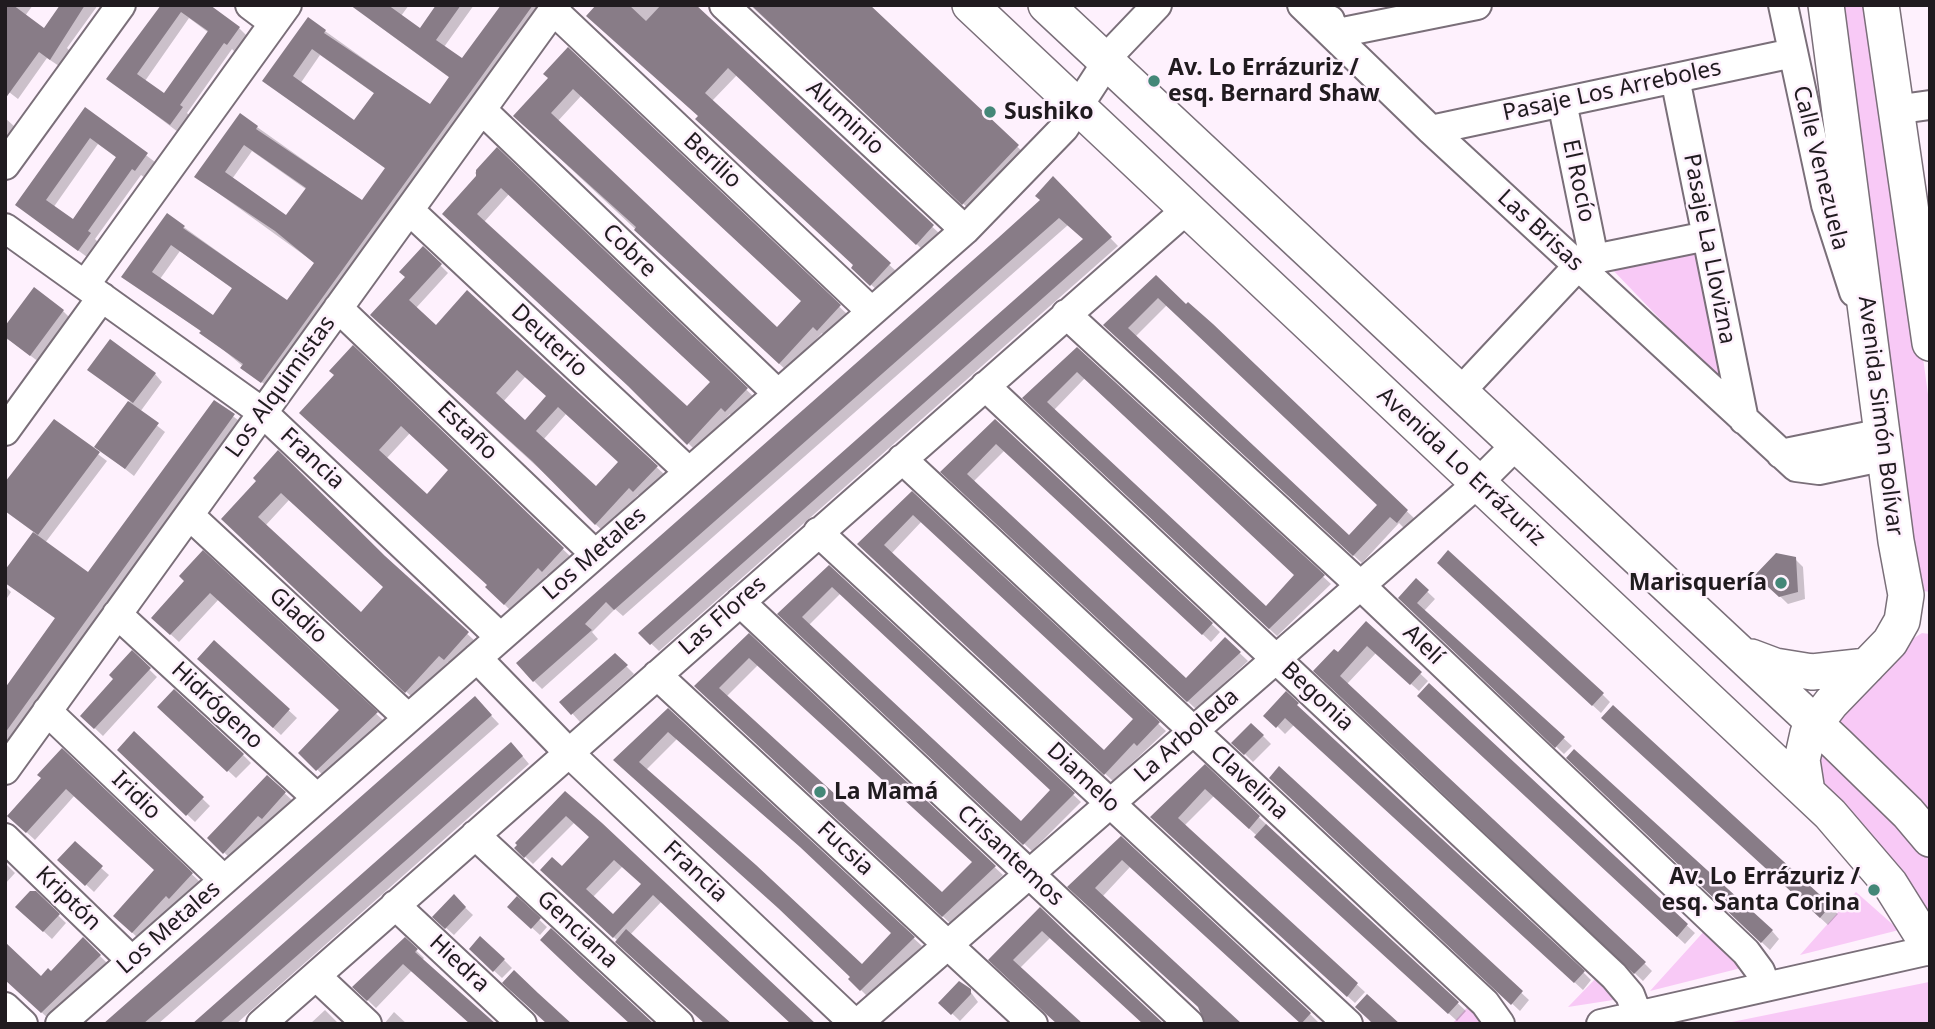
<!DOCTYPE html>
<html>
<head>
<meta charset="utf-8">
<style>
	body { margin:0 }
	#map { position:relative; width:1935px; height:1029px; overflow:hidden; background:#fef1fd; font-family:"Noto Sans",sans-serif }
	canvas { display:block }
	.frame { position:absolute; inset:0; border:7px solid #201b1f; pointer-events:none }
</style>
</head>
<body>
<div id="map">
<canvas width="1935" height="1029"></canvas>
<div class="frame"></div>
</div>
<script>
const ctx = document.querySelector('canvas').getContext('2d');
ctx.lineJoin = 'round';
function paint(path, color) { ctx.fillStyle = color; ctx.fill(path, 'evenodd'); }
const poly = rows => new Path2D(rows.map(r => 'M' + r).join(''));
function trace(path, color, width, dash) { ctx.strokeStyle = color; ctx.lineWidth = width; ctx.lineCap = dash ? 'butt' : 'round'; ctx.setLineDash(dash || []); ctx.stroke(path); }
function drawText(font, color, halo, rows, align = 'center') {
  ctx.font = font + ' "Noto Sans",sans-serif'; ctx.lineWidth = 5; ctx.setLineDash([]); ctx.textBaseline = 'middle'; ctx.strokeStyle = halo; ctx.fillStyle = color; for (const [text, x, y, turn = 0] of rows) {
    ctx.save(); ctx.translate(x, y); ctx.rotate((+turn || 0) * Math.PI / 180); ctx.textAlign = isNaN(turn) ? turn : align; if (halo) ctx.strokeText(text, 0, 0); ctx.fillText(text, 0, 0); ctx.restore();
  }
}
const green = poly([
	[1839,5,1875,5,1930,409,1930,592,1916,590],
	[1703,245,1736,398,1608,265],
	[1922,633,1930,634,1930,826,1828,720,1906,643],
	[1820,744,1930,855,1930,919,1815,774],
	[1856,892,1899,930,1800,955],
	[1707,928,1749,966,1650,991],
	[1600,974,1626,998,1568,1007],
	[1929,982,1930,1024,1722,1024],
	[1473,1001,1497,1024,1452,1024]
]);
const shadow = poly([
	[5,5,33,5,25,16,45,30,62,5,98,5,67,48,70,51,59,66,47,58,18,99,5,89],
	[162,5,239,28,247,36,235,52,232,49,187,113,190,116,178,132,108,79],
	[189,18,209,33,164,96,145,81],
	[371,5,409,5,401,16,420,30,438,5,474,5,444,47,462,61,503,5,546,5,270,389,202,332,124,277,167,215,288,302,315,263,196,177,257,127,363,202,386,169,264,81,325,31,430,106,450,78,372,21,365,14],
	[320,55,375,94,355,122,300,84],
	[252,151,307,190,287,218,232,179],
	[180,251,233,289,213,317,160,279],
	[598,5,694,5,940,234,924,251,737,75,712,101,897,272,879,292,853,268,856,265,700,116],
	[750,5,867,5,1025,154,971,211],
	[568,50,847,314,826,338,822,333,787,371,523,124],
	[581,96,803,301,777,330,557,122],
	[85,109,155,162,144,177,141,175,95,239,98,242,87,257,17,205],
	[98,144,117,158,73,222,53,208],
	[5,118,15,127,5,140],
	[497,150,754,397,734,418,730,414,696,451,638,393,452,222,478,176,475,173],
	[509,194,712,382,687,409,484,222],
	[1053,179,1118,246,659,651,640,633,1085,240,1068,225,623,616,615,609,592,632,598,639,542,689,534,681,518,663,1042,200],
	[423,248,448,273,416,308,436,327,468,293,665,475,642,499,638,495,604,532,578,508,580,506,380,323],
	[526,376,548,397,525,422,503,402],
	[566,414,620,462,596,488,543,440],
	[1156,277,1186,307,1212,326,1415,519,1405,529,1399,523,1362,563,1113,333],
	[1167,305,1379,505,1349,537,1135,337],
	[63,311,71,319,39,362,8,339,5,342,5,329],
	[353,348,571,557,551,579,547,575,512,612,487,587,489,585,309,421],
	[410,433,450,470,427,497,386,459],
	[1077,349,1331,584,1277,636,1025,398],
	[1085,378,1296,575,1266,609,1054,410],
	[90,370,155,374,162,382,140,412,165,432,134,476,97,447,130,401],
	[214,402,242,423,5,750,5,691,56,619,5,582,5,573,35,533,5,511,5,486,54,421,107,461,45,543,88,575],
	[995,422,1220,632,1211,642,1005,450,973,482,1187,680,1225,639,1248,661,1196,709,950,480],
	[278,453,383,557,475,641,452,666,448,662,414,699,224,519,259,481],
	[289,500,386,588,361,615,265,526],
	[912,494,1166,731,1113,781,867,552],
	[922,521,1135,720,1104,752,891,554],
	[203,553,384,721,325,777,300,753,341,711,219,599,179,642,153,618,186,581],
	[1795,559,1803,567,1805,599,1788,604,1757,574],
	[829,567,1081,802,1032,851,779,614],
	[841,593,1052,791,1021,823,809,625],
	[1447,571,1602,694,1610,702,1601,713],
	[1416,581,1435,599,1424,611,1572,746,1564,754,1400,598],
	[5,586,11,592,5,601],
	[1366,623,1428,681,1419,691,1376,653,1347,684,1644,963,1652,971,1643,981,1316,671,1338,654],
	[749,636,1003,875,951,924,704,694],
	[758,665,974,863,943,895,726,697],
	[215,643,297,718,281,735,207,667],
	[132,653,157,677,103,736,82,716,115,679],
	[615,655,634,674,580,722,562,702],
	[1429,685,1695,933,1685,944,1427,703],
	[1286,694,1304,714,1584,973,1591,980,1583,990,1294,725,1285,734,1266,715],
	[482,706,499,724,158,1024,105,1024],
	[1613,707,1838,914,1828,925,1611,725],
	[668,710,922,946,869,998,850,979,852,977,788,916,623,768],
	[677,739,810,855,893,934,862,966,645,771],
	[167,714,243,755,251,763,236,778],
	[1252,725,1271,744,1253,762,1234,743],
	[134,733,210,806,195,822,119,750],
	[62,751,200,882,178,906,175,903,140,940,115,916,156,871,75,795,35,840,9,816,43,779],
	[519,752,529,764,236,1024,196,1024],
	[1568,758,1772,931,1779,939,1770,950],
	[1205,767,1466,1011,1457,1021,1214,796,1184,826,1365,992,1355,1003,1160,825],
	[1280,769,1529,1000,1520,1011,1279,786],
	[267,777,293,801,270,826,267,822,232,860,209,838],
	[565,794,661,902,630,935,618,941,550,878,591,837,575,822,533,864,516,848],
	[623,866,643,884,613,917,592,898],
	[1121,838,1310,1014,1318,1022,1316,1024,1303,1024,1130,867,1102,897,1077,894],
	[60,860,101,868,109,875,94,892],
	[5,863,15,873,5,884],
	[35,893,66,923,52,939,25,914],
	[454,897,473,915,454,935,434,917],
	[517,899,547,927,540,935,517,914],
	[1040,909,1051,937,1020,968,998,967],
	[83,939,108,964,50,1020,5,979,41,978,51,973],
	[405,940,424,958,376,1008,354,987],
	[479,957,504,960,512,968,502,978],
	[970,991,978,1002,960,1021,941,1003],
	[325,1010,339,1024,310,1024],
	[394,1012,407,1024,384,1024]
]);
const building = poly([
	[5,5,13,5,44,28,60,5,85,5,50,60,39,52,5,99],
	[161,5,210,5,240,27,227,45,224,43,180,105,183,107,170,125,106,79],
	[181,12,208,31,164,93,137,74],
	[350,5,388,5,420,28,436,5,461,5,436,40,462,58,501,5,533,5,261,383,240,368,243,364,199,333,201,331,121,277,167,213,185,226,183,228,287,300,314,263,275,231,194,177,240,113,258,126,256,129,362,200,385,168,262,81,308,17,326,30,324,33,430,104,449,77],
	[312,49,374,93,354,120,293,76],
	[244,145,306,188,286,215,225,172],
	[171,245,232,288,213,315,152,272],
	[596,5,629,5,646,21,661,5,696,5,934,225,916,245,728,68,705,93,891,263,870,286,851,268,853,265,695,119,698,116,586,16],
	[751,5,870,5,1019,145,962,205],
	[568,47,841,305,817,331,813,327,779,364,634,230,636,227,513,116,548,78,543,74],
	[573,89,801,301,777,327,551,113],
	[85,107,148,153,135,171,132,169,88,231,91,233,78,251,15,205],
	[90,138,116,157,73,219,46,200],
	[497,147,748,388,725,412,721,408,687,445,628,386,442,214,476,176,476,170],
	[501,188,710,382,687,406,477,214],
	[1053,176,1112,237,650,645,638,633,1083,239,1059,218,614,610,606,602,585,624,592,630,533,682,516,663,998,238,1040,200,1035,196],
	[423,246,442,264,409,300,436,325,467,290,658,466,633,492,629,488,595,525,532,461,370,315,405,277,399,272],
	[517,370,546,396,525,420,496,393],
	[558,407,618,462,596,486,536,431],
	[1156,275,1186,304,1188,302,1213,324,1408,510,1397,523,1390,517,1353,556,1103,325],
	[1158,298,1377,505,1349,535,1128,328],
	[34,287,64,310,30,356,5,337,5,326],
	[110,339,156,373,133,403,87,370],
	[353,345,564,548,542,572,538,568,504,605,485,587,487,585,299,413,334,375,329,371],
	[401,426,448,470,427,494,379,450],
	[1077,347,1325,575,1269,629,1022,398],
	[1077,372,1294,575,1266,606,1047,402],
	[214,400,235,414,5,733,5,688,55,618,5,583,5,570,33,532,88,572],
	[128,401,159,423,125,469,94,447],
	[54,419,100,452,38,535,5,511,5,482],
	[995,419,1213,623,1202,635,996,444,967,474,1186,678,1225,637,1241,652,1187,702,940,472],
	[278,450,385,556,469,632,444,660,439,656,405,693,221,519,256,481,253,478],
	[281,493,383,587,361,612,258,517],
	[912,491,1160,722,1137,746,1134,743,1104,775,857,544],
	[913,515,1133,719,1104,750,884,545],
	[203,550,378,712,316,771,298,753,339,710,210,593,170,635,151,618,184,581,179,576],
	[1448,550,1604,693,1592,706,1437,563],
	[1776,553,1796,557,1798,592,1779,597,1755,575],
	[829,565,1075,793,1023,845,777,614],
	[832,587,1050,790,1021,821,802,617],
	[1416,578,1429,590,1417,603,1565,737,1555,748,1398,598],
	[1366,621,1422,672,1410,685,1367,646,1340,676,1646,962,1634,974,1313,671,1334,649,1338,652],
	[749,633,996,866,942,917,694,686],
	[749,658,972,862,942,892,719,688],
	[214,640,290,709,273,728,197,659],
	[132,650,151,668,94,729,80,716,113,679,109,675],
	[615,653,628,665,571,715,559,702],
	[1429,683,1688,924,1677,937,1417,696],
	[174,689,244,754,227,772,157,707],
	[1286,691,1299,703,1297,705,1585,971,1574,983,1285,718,1276,728,1263,716],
	[475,696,492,715,217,960,143,1024,103,1024],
	[1613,705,1831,905,1820,918,1601,718],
	[668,708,915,937,860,991,848,979,850,977,778,908,613,760],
	[668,732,800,847,891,933,862,964,756,865,639,762],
	[1251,723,1264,735,1244,755,1231,743],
	[134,731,204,797,186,816,117,750],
	[511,742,523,756,412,855,219,1024,192,1024],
	[62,748,193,873,169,899,166,896,132,933,113,916,154,870,66,789,26,833,7,816,41,778,37,775],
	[1574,749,1773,930,1761,943,1566,758],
	[1205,764,1260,816,1249,829,1205,789,1178,818,1358,983,1347,997,1150,817],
	[1279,766,1523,991,1511,1005,1269,778],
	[267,775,286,792,262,819,258,816,223,854,207,838],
	[565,791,602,823,816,1024,791,1024,653,895,613,938,540,870,552,857,562,866,589,837,566,816,524,858,514,848,517,845,515,843],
	[614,860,641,884,613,914,586,889],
	[1266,824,1459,1002,1448,1014,1254,837],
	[1121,836,1311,1013,1301,1024,1122,860,1095,888,1242,1024,1205,1024,1198,1007,1067,887],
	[75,841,103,866,85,886,57,860],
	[30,891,36,891,60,914,43,932,15,907],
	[454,894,466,907,445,929,432,917],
	[517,896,541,918,531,929,507,907],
	[1040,907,1072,938,1164,1024,1143,1024,1042,931,1013,960,1083,1024,1057,1024,1046,1014,988,960],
	[551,928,654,1024,630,1024,580,978,540,940],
	[626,929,697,993,732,1024,705,1024,674,996,615,942],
	[480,936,505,959,493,972,469,949],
	[83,937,101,955,41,1013,5,980,5,942,41,976,48,968,51,971],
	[405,937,418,949,415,952,496,1024,470,1024,403,964,367,1001,352,987],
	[514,970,538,993,572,1024,547,1024,523,1002,502,983],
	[959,981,971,989,971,994,951,1015,938,1003],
	[1367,994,1400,1024,1373,1024,1368,1019,1355,1007]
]);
const minor = poly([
	[250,5,274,23],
	[724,5,965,230],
	[1302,5,1431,130,1796,467,1819,470,1886,456],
	[1783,5,1826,205,1854,292],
	[553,10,871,311],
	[1330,20,1333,34,1477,5],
	[1675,78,1744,420],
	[1562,102,1594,259],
	[482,110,777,393],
	[1894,110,1930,105],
	[1431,130,1793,53],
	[5,165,121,5],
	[409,210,689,472],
	[5,228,262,412,500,637],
	[85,285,287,5],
	[338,308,595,554],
	[1066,314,1361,586,1746,952,1760,971,1766,986],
	[985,386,1614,976,1630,995,1638,1016],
	[1459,393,1578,266,1594,259,1707,236],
	[5,431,102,297],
	[1781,454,1883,433],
	[902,459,1485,1003,1500,1024],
	[189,515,408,718],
	[818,532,1348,1024],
	[740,602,1189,1024],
	[117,614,317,798],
	[477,658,569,753,855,1024],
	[657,675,1033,1024],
	[47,711,224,880],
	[5,770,557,5],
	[475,835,679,1024],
	[5,838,132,961],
	[395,905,522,1024],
	[316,976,367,1024],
	[5,1007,23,1024],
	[60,1024,965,230,1064,128,1116,48,1157,5],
	[261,1024,1186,210],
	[857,1024,1478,483,1515,446],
	[1601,1024,1930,950]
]);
const major = poly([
	[970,5,1830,814,1890,884,1930,948],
	[1046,5,1837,744,1908,813,1930,839],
	[1881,5,1930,343],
	[1751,657,1775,666,1812,672,1867,666],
	[1807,792,1802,760,1808,733,1831,703,1890,642,1902,621,1906,595,1896,541,1826,5]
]);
const markers = [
	[1154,81,7,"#448778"],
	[990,112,7,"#448778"],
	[1781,583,7,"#448778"],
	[820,792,7,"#448778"],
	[1874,890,7,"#448778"]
];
const poiNames = [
	["Av. Lo Errázuriz /",1168,68],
	["esq. Bernard Shaw",1168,94],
	["Sushiko",1004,112],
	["Marisquería",1767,583,"right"],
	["La Mamá",834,792],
	["Av. Lo Errázuriz /",1860,877,"right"],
	["esq. Santa Corina",1860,903,"right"]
];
const streetNames = [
	["Pasaje Los Arreboles",1612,91,-12],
	["Aluminio",845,118,43],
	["Berilio",712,161,43],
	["Calle Venezuela",1820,168,76],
	["El Rocío",1578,181,78],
	["Las Brisas",1540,231,43],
	["Pasaje La Llovizna",1709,249,79],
	["Cobre",629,251,44],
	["Deuterio",549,341,43],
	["Los Alquimistas",281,387,-54],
	["Avenida Simón Bolívar",1880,416,83],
	["Estaño",467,431,44],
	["Francia",312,459,43],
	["Avenida Lo Errázuriz",1461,467,43],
	["Los Metales",595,554,-41],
	["Gladio",298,616,43],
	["Las Flores",723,616,-41],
	["Alelí",1423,645,44],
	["Begonia",1317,697,43],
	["Hidrógeno",217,706,43],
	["La Arboleda",1187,736,-41],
	["Diamelo",1083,778,43],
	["Clavelina",1249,783,43],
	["Iridio",136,796,44],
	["Fucsia",845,849,43],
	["Crisantemos",1010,856,43],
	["Francia",695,872,43],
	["Kriptón",68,899,44],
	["Los Metales",169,928,-41],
	["Genciana",577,930,43],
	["Hiedra",459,964,43]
];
paint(green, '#f8c9f6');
paint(shadow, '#0003');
paint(building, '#887c87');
trace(minor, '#7a6f79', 32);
trace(major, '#7a6f79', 38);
trace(minor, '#fff', 28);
trace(major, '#fff', 35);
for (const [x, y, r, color] of markers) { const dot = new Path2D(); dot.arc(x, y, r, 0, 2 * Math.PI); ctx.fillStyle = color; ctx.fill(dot); trace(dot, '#fef1fd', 2.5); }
drawText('bold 23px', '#201b1f', '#fef1fd', poiNames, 'left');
drawText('23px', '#201b1f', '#fef1fd', streetNames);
</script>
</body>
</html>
